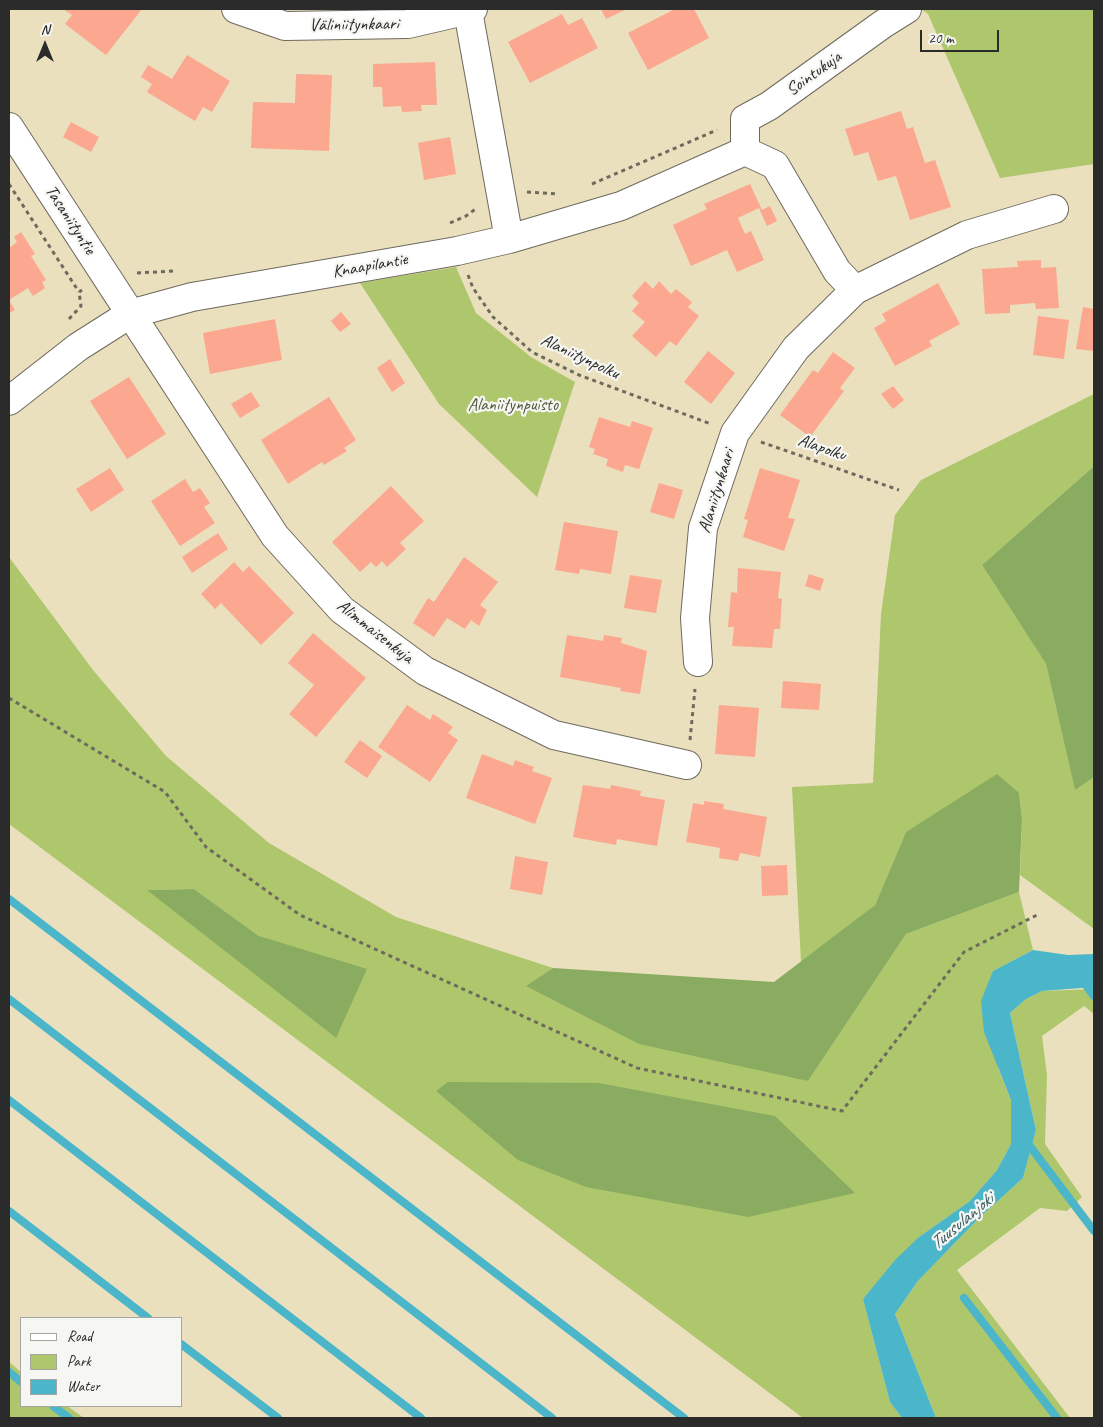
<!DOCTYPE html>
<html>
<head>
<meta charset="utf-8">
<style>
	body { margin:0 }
	#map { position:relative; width:1103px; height:1427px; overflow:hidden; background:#eae0be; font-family:Caveat,sans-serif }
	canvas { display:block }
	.frame { position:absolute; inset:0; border:10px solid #2b2b2b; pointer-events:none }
	.legend { position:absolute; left:20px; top:1317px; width:162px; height:90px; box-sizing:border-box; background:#f6f6f2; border:1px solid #a5a5a2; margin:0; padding:6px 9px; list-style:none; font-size:15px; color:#2b2b2b }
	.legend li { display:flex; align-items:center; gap:10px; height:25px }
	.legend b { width:25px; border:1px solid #a5a5a2 }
	.north { position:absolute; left:20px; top:20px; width:50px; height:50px; -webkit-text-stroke:4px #f6f6f2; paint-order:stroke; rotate:0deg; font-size:14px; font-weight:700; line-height:20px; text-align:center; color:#2b2b2b }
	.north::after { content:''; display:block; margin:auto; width:18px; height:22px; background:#2b2b2b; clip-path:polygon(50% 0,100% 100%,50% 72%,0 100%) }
	.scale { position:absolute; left:920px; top:30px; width:79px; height:22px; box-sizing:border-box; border:2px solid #2b2b2b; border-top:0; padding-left:6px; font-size:15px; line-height:18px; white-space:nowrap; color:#2b2b2b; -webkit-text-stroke:4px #f6f6f2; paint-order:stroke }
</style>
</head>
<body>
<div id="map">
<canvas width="1103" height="1427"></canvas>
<div class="frame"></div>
<ul class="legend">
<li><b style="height:6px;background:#fff"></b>Road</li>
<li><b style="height:14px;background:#aec76c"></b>Park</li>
<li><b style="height:14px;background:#4bb5c9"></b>Water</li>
</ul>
<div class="north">N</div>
<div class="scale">20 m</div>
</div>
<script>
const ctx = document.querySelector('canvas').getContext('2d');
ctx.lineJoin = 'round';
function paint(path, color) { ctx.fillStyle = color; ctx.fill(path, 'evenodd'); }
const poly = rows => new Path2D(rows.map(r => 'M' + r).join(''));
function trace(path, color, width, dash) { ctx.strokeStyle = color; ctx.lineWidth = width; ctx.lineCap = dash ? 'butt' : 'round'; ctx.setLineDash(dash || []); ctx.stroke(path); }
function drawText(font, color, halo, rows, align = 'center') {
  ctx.font = font + ' Caveat,sans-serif'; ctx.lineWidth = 4.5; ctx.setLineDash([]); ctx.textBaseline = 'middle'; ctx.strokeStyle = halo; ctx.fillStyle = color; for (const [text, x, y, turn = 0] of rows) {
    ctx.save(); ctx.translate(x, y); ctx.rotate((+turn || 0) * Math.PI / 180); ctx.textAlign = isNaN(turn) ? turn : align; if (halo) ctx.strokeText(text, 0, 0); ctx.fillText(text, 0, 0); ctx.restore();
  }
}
const green = poly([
	[921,9,1094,9,1094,164,1000,178,928,14],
	[456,267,476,313,531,357,575,382,537,497,439,404,360,283],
	[1094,394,1094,466,982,565,1046,664,1075,789,1094,777,1094,929,1020,875,1022,818,1019,793,906,832,875,905,801,963,792,787,873,783,881,614,895,515,921,480],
	[9,557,93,670,166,756,269,843,396,917,553,968,527,986,808,1081,906,934,1019,892,1033,950,993,971,998,1068,1011,1100,1011,1144,997,1170,970,1201,919,1237,863,1299,890,1402,902,1418,803,1418,9,824],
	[194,889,259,936,336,1038,148,890],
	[1094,989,1094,1014,1084,1006,1042,1036,1047,1075,1045,1144,1082,1197,1067,1211,1040,1208,957,1270,1070,1418,936,1418,895,1314,918,1281,978,1219,1023,1178,1036,1130,1010,1013,1026,999,1042,991],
	[9,1362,21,1372,21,1406,67,1406,84,1418,9,1418]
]);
const forest = poly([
	[1094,466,1094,777,1075,790,1046,664,982,565],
	[997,774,1019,793,1022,818,1019,892,906,934,808,1081,639,1044,526,986,553,968,774,982,875,905,906,832],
	[194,889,259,936,367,969,336,1038,147,890],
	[448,1082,599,1083,775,1116,855,1193,748,1217,586,1187,518,1160,436,1091]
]);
const water = poly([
	[1033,950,1068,955,1094,954,1094,987,1042,991,1026,999,1010,1013,1036,1130,1023,1178,978,1219,918,1281,895,1314,936,1418,902,1418,890,1402,863,1299,896,1259,919,1237,970,1201,997,1170,1011,1144,1011,1100,984,1032,981,1001,993,971]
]);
const stream = poly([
	[9,899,684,1418],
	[1082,980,1094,996],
	[9,999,552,1418],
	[9,1100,421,1418],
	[1026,1141,1094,1231],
	[9,1211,148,1318],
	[964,1298,1057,1418],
	[181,1344,278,1418],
	[9,1372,21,1382],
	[53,1406,69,1418]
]);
const building = poly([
	[63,9,142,9,106,55,65,24,72,15],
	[601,9,627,9,606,19],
	[675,9,694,9,709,38,648,70,628,33],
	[562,14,568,25,582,18,598,48,530,83,508,42],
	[187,55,230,81,212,112,203,107,195,121,147,92,152,84,141,77,148,65,172,79],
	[435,62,437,105,421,105,422,111,402,112,401,106,383,107,382,87,373,87,373,64],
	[296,74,332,75,329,151,251,148,253,102,295,103],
	[901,111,907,129,913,127,925,163,935,160,951,207,910,220,896,176,878,181,868,152,854,156,845,129],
	[71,122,99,137,91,152,63,137],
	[450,137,456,174,424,180,418,143],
	[750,184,762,210,770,206,777,221,767,226,759,208,738,218,745,234,751,231,764,260,737,272,727,250,691,266,673,225,707,209,704,204],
	[21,232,35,254,31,256,46,280,42,282,45,288,33,296,28,288,9,300,9,248,17,242,14,237],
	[1041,260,1041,268,1056,267,1059,308,1036,309,1035,303,1010,305,1010,313,985,314,982,269,1018,267,1017,261],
	[645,281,653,289,659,281,671,294,676,289,692,302,688,307,699,316,676,346,670,341,656,357,632,336,645,322,632,311,639,303,632,296],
	[938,283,960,324,929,341,932,346,895,366,874,328,886,321,882,314],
	[9,300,15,310,9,313],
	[1083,307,1094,309,1094,351,1076,349],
	[341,312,351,324,340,332,331,321],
	[1038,316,1069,320,1064,359,1033,355],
	[275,319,282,360,210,374,203,333],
	[708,351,735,373,711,404,684,382],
	[833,352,855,368,840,388,844,391,810,437,780,415,813,370,818,373],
	[390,359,405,383,392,392,377,368],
	[129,377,166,434,127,459,90,401],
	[893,386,904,400,893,409,881,394],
	[251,392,260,406,240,418,231,404],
	[329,397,356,440,344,448,347,451,324,465,322,462,288,484,261,440],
	[599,417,630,427,632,421,653,428,639,469,625,465,623,472,606,466,608,459,593,454,595,449,589,447],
	[110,468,124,490,91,512,76,489],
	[760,468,800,480,788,518,795,519,784,551,743,537,748,520,744,519],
	[185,479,193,492,200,488,210,503,204,507,215,523,180,546,151,501],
	[659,483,683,490,674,519,650,512],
	[391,486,424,521,400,543,406,549,387,567,382,561,376,567,371,562,360,572,332,542],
	[564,522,618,531,611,574,580,569,579,574,555,570],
	[218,533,228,549,192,573,182,557],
	[464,557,498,582,480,605,487,610,479,626,471,620,465,629,447,618,434,637,413,623,428,598,434,602],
	[234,562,243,572,249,566,294,613,261,645,221,603,215,609,201,594],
	[738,568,781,572,778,598,782,599,780,629,774,629,772,648,732,646,734,627,728,627,731,592,737,593],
	[809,574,824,579,820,591,805,586],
	[630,575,662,580,656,613,624,608],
	[313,633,366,678,316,737,289,714,314,685,288,663],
	[567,635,603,641,604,635,622,638,621,643,647,651,640,694,620,691,621,688,560,677],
	[783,681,821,684,819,710,781,708],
	[407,705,430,720,433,714,453,727,448,733,458,740,430,782,378,747],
	[719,705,759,708,755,757,715,754],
	[360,740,382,756,367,778,344,762],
	[482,754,513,766,515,760,534,767,532,771,552,778,535,824,466,798],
	[583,785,610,789,611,785,641,791,640,796,665,800,657,846,617,839,616,845,573,837],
	[704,801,724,804,723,809,767,817,760,857,740,853,738,861,719,858,720,848,686,842,693,803,704,805],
	[515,856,548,862,542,895,510,889],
	[787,865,788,895,762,896,761,866]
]);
const path = poly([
	[9,184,79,292],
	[592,184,717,130],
	[527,192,558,194],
	[450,223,466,216,477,208],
	[137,273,175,271],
	[468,275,473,288,493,317,532,352,579,375,711,424],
	[69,319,81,306,79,292,82,290],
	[761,442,899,490],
	[9,698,165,792,206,847,300,915,637,1068,842,1111,964,952,1037,915],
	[690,740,695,689]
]);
const minor = poly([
	[236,9,285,26,408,24,473,9],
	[468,11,509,239],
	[9,127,275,536,342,610,425,671,554,735,687,765],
	[745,151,745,119,769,106,883,24,907,9],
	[745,151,775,165,837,271,855,290],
	[9,401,78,347,130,314,192,297,457,251,509,239,621,206,745,151],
	[698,662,695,618,703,528,735,433,796,348,855,290,967,235,1054,209]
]);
const streetNames = [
	["Väliniitynkaari",354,25,-1],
	["Sointukuja",814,74,-36],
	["Tasaniityntie",70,220,57],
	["Knaapilantie",370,266,-10],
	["Alaniitynpolku",580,357,25],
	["Alapolku",822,448,19],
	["Alaniitynkaari",717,491,-73],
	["Alimmaisenkuja",375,632,38]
];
const parkNames = [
	["Alaniitynpuisto",513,405]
];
const waterNames = [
	["Tuusulanjoki",962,1222,-40]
];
paint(green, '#aec76c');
paint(forest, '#8aac60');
paint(water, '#4bb5c9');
trace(stream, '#4bb5c9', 8);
paint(building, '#fca78f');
trace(minor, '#6e6a5e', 30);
trace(path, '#6e6a5e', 3, [4, 4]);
trace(minor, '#fff', 28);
drawText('18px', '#2b2b2b', '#f6f6f2', streetNames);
drawText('18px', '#525a3e', '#f6f6f2', parkNames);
drawText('italic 19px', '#365b62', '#f6f6f2', waterNames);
</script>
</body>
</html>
